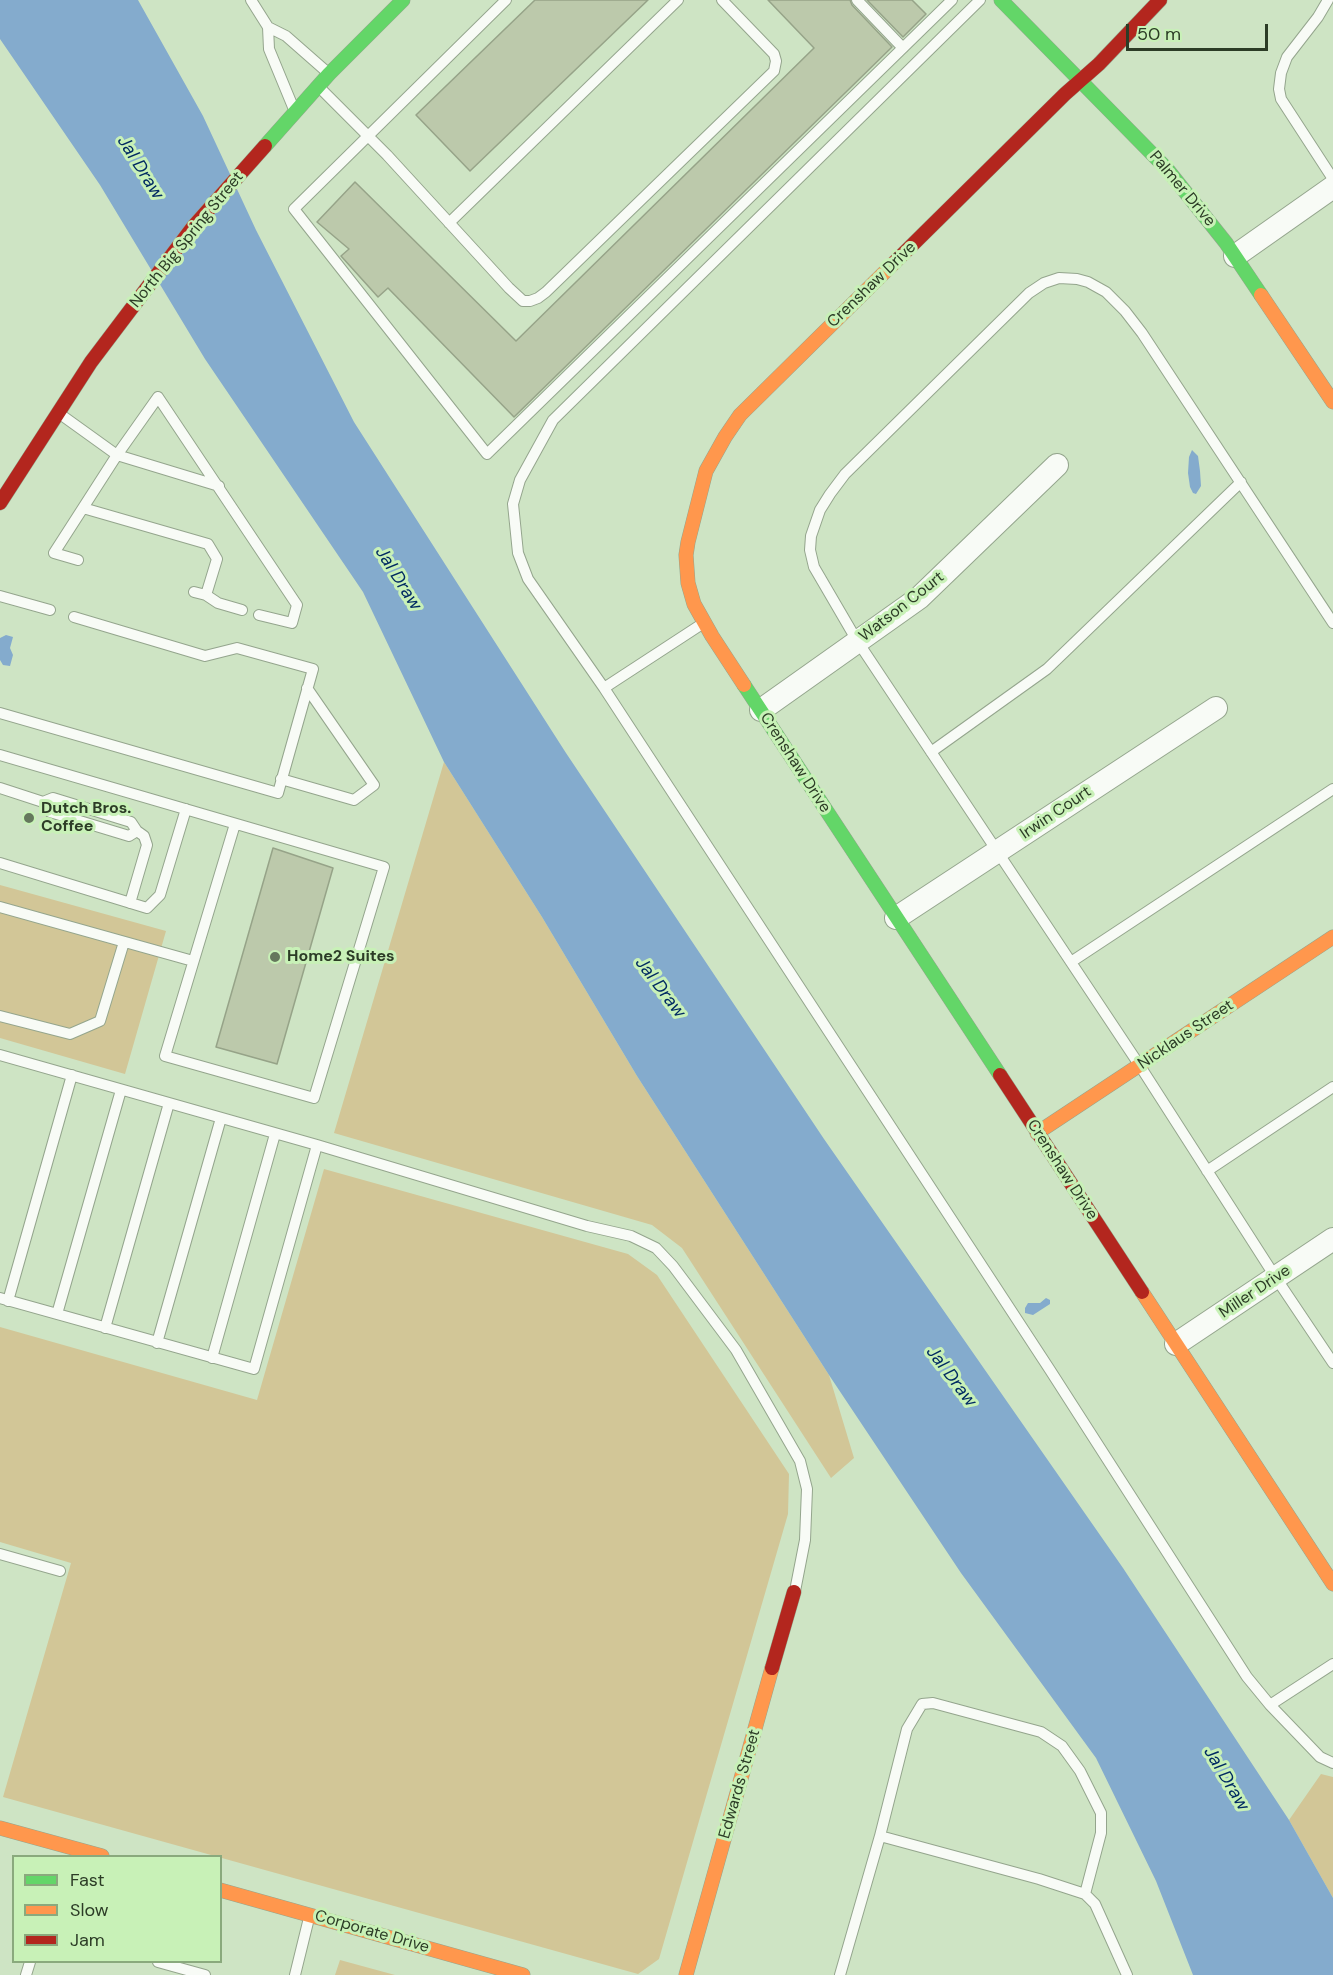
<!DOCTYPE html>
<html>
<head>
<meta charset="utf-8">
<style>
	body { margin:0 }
	#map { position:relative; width:1333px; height:1975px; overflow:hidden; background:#cee4c4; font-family:"DM Sans",sans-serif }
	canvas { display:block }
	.legend { position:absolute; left:12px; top:1855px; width:210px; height:108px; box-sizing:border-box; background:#c8f1b7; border:2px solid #8aa97d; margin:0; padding:8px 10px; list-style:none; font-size:18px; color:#2c3c26 }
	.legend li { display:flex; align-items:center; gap:12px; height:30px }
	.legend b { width:30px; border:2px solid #8aa97d }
	.scale { position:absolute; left:1126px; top:24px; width:142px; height:27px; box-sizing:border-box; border:3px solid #2c3c26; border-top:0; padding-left:8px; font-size:18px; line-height:21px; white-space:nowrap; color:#2c3c26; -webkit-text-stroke:4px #c8f1b7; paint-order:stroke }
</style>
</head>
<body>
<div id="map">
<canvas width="1333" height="1975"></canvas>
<ul class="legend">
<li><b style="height:8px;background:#63d668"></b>Fast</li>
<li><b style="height:8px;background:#ff974d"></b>Slow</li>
<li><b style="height:8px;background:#b3261e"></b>Jam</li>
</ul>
<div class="scale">50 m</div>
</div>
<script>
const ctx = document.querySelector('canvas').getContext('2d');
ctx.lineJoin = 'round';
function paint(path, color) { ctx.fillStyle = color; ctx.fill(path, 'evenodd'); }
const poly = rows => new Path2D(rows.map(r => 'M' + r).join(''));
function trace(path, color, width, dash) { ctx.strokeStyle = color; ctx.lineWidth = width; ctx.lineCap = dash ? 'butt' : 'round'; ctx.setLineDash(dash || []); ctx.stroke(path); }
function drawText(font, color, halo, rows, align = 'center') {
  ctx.font = font + ' "DM Sans",sans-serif'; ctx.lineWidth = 6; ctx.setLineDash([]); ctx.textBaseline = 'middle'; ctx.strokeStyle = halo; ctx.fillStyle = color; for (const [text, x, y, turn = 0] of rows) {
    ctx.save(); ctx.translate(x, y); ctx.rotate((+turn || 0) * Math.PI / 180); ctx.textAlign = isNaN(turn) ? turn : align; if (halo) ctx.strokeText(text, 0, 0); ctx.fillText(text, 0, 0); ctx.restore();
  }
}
const green = poly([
	[444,762,542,917,637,1076,829,1375,854,1458,831,1478,682,1248,652,1225,334,1133],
	[0,885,166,931,125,1074,0,1038],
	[324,1169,628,1254,657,1275,789,1474,788,1514,659,1959,638,1974,3,1797,71,1563,0,1542,0,1327,257,1400],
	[1321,1774,1333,1777,1333,1898,1289,1820],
	[340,1960,395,1975,335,1975]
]);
const water = poly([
	[0,0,138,0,203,116,256,230,354,422,566,753,824,1139,1123,1568,1289,1820,1333,1898,1333,1975,1193,1975,1156,1881,1096,1758,961,1573,829,1375,637,1076,542,917,444,762,363,592,205,359,100,185,0,39],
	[1192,450,1198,456,1200,471,1201,486,1196,494,1193,493,1190,487,1188,473,1189,457],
	[6,635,13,637,10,648,13,655,10,666,3,665,0,660,0,638],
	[1046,1298,1050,1300,1050,1304,1033,1315,1025,1313,1025,1308,1028,1303,1040,1303]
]);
const building = poly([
	[535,0,648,0,470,171,416,115,535,0],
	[768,0,850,0,852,5,892,47,514,417,388,288,378,297,341,256,349,249,317,222,355,182,516,341,814,48,768,0],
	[867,0,912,0,926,14,903,37,867,0],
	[273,848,333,868,277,1064,216,1047,273,848]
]);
const lane = poly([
	[251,0,268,27,269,49,293,107],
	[506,0,294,209,487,454,952,0],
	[857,0,903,48],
	[1328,0,1318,17,1287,57,1281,73,1279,89,1281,99,1333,179],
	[268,27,286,36,327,72],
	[321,89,387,155,509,288,523,301,530,301,538,298,546,292,774,71,776,61,774,54,722,0],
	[449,223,678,0],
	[60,414,117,455,219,486],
	[83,508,208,544,217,559,206,595],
	[78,560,54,553,117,455,158,397,297,605,292,623,259,615],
	[194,592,206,595,218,603,242,610],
	[0,596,50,610],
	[1333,623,1142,333,1125,311,1106,292,1088,282,1077,279,1059,278,1044,283,1029,293,845,474,830,494,820,510,811,536,810,550,814,567,856,639,1140,1066,1276,1278,1333,1363],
	[702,624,604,688,1050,1370,1247,1677,1270,1705],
	[604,688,528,579,518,553,513,504,520,480,553,420,980,0],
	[0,713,278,793,313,669,237,648,205,656,74,617],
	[931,752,1047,669,1241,482],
	[0,755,384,867,314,1098,165,1056,235,824],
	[281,779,354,800,374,785,307,688],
	[0,788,43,802,53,798,131,822,137,831,144,836,147,845,130,903],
	[43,802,50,812,129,836,137,831],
	[0,863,147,908,160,895,186,809],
	[0,907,193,961],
	[1071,962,1333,789],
	[0,1016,70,1034,100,1021,124,942],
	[0,1055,317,1145,587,1226,631,1236,656,1248,673,1266,736,1350,800,1461,807,1489,805,1540,795,1591],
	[1207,1171,1333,1087],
	[0,1298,254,1369,317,1145],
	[8,1301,72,1075],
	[57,1314,121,1090],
	[105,1328,169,1103],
	[157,1343,221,1118],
	[212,1358,275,1134],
	[0,1554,60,1571],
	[1333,1664,1270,1705,1320,1757,1333,1763],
	[880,1836,907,1729,922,1704,933,1703,1041,1732,1062,1746,1080,1771,1101,1813,1101,1833,1085,1894],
	[158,1962,205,1975],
	[26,1975,30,1962],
	[295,1975,309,1918],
	[840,1975,880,1836,1039,1879,1085,1894,1095,1904,1127,1975]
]);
const street = poly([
	[1235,256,1333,187],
	[761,710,919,598,1057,465],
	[896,918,1216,708],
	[1176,1344,1333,1239]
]);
const fast = poly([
	[1001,0,1167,169,1226,243,1261,295],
	[265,146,329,74,403,0],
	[744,685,1000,1075]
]);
const slow = poly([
	[1261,295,1333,402],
	[744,685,712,636,694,604,688,583,686,555,688,542,706,471,725,437,740,415,895,262],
	[1037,1133,1333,937],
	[1142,1292,1333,1584],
	[0,1828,102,1856],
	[220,1890,523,1975],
	[686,1975,772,1668]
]);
const jam = poly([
	[895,262,1065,94,1099,64,1160,0],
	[0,503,91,362,193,227,265,146],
	[1000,1075,1142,1292],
	[772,1668,794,1592]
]);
const markers = [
	[29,818,6,"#65775d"],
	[275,957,6,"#65775d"]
];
const streetNames = [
	["Palmer Drive",1182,189,50],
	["North Big Spring Street",187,240,-51],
	["Crenshaw Drive",872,285,-44],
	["Watson Court",902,607,-38],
	["Crenshaw Drive",795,763,57],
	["Irwin Court",1056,813,-34],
	["Nicklaus Street",1186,1035,-34],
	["Crenshaw Drive",1062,1170,57],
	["Miller Drive",1255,1292,-34],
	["Edwards Street",740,1784,-74],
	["Corporate Drive",372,1932,16]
];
const poiNames = [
	["Dutch Bros.",41,809],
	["Coffee",41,827],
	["Home2 Suites",287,957]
];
const waterNames = [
	["Jal Draw",140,168,58],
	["Jal Draw",398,579,58],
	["Jal Draw",660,988,53],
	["Jal Draw",951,1377,53],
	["Jal Draw",1226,1779,59]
];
paint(green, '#d2c697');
paint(water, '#84abcd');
paint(building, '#bcc9ab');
trace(building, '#96a388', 1.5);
trace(lane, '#94a58d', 12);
trace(street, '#94a58d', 24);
trace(fast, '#94a58d', 15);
trace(slow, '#94a58d', 15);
trace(jam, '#94a58d', 15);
trace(lane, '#f8fbf6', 10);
trace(street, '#f8fbf6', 22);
trace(fast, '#63d668', 14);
trace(slow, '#ff974d', 14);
trace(jam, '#b3261e', 14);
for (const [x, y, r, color] of markers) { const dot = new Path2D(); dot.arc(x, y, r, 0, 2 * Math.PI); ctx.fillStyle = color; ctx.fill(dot); trace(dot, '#c8f1b7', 2); }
drawText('16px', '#2c3c26', '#c8f1b7', streetNames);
drawText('bold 16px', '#2c3c26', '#c8f1b7', poiNames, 'left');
drawText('italic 18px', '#002a62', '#c8f1b7', waterNames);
</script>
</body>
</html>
